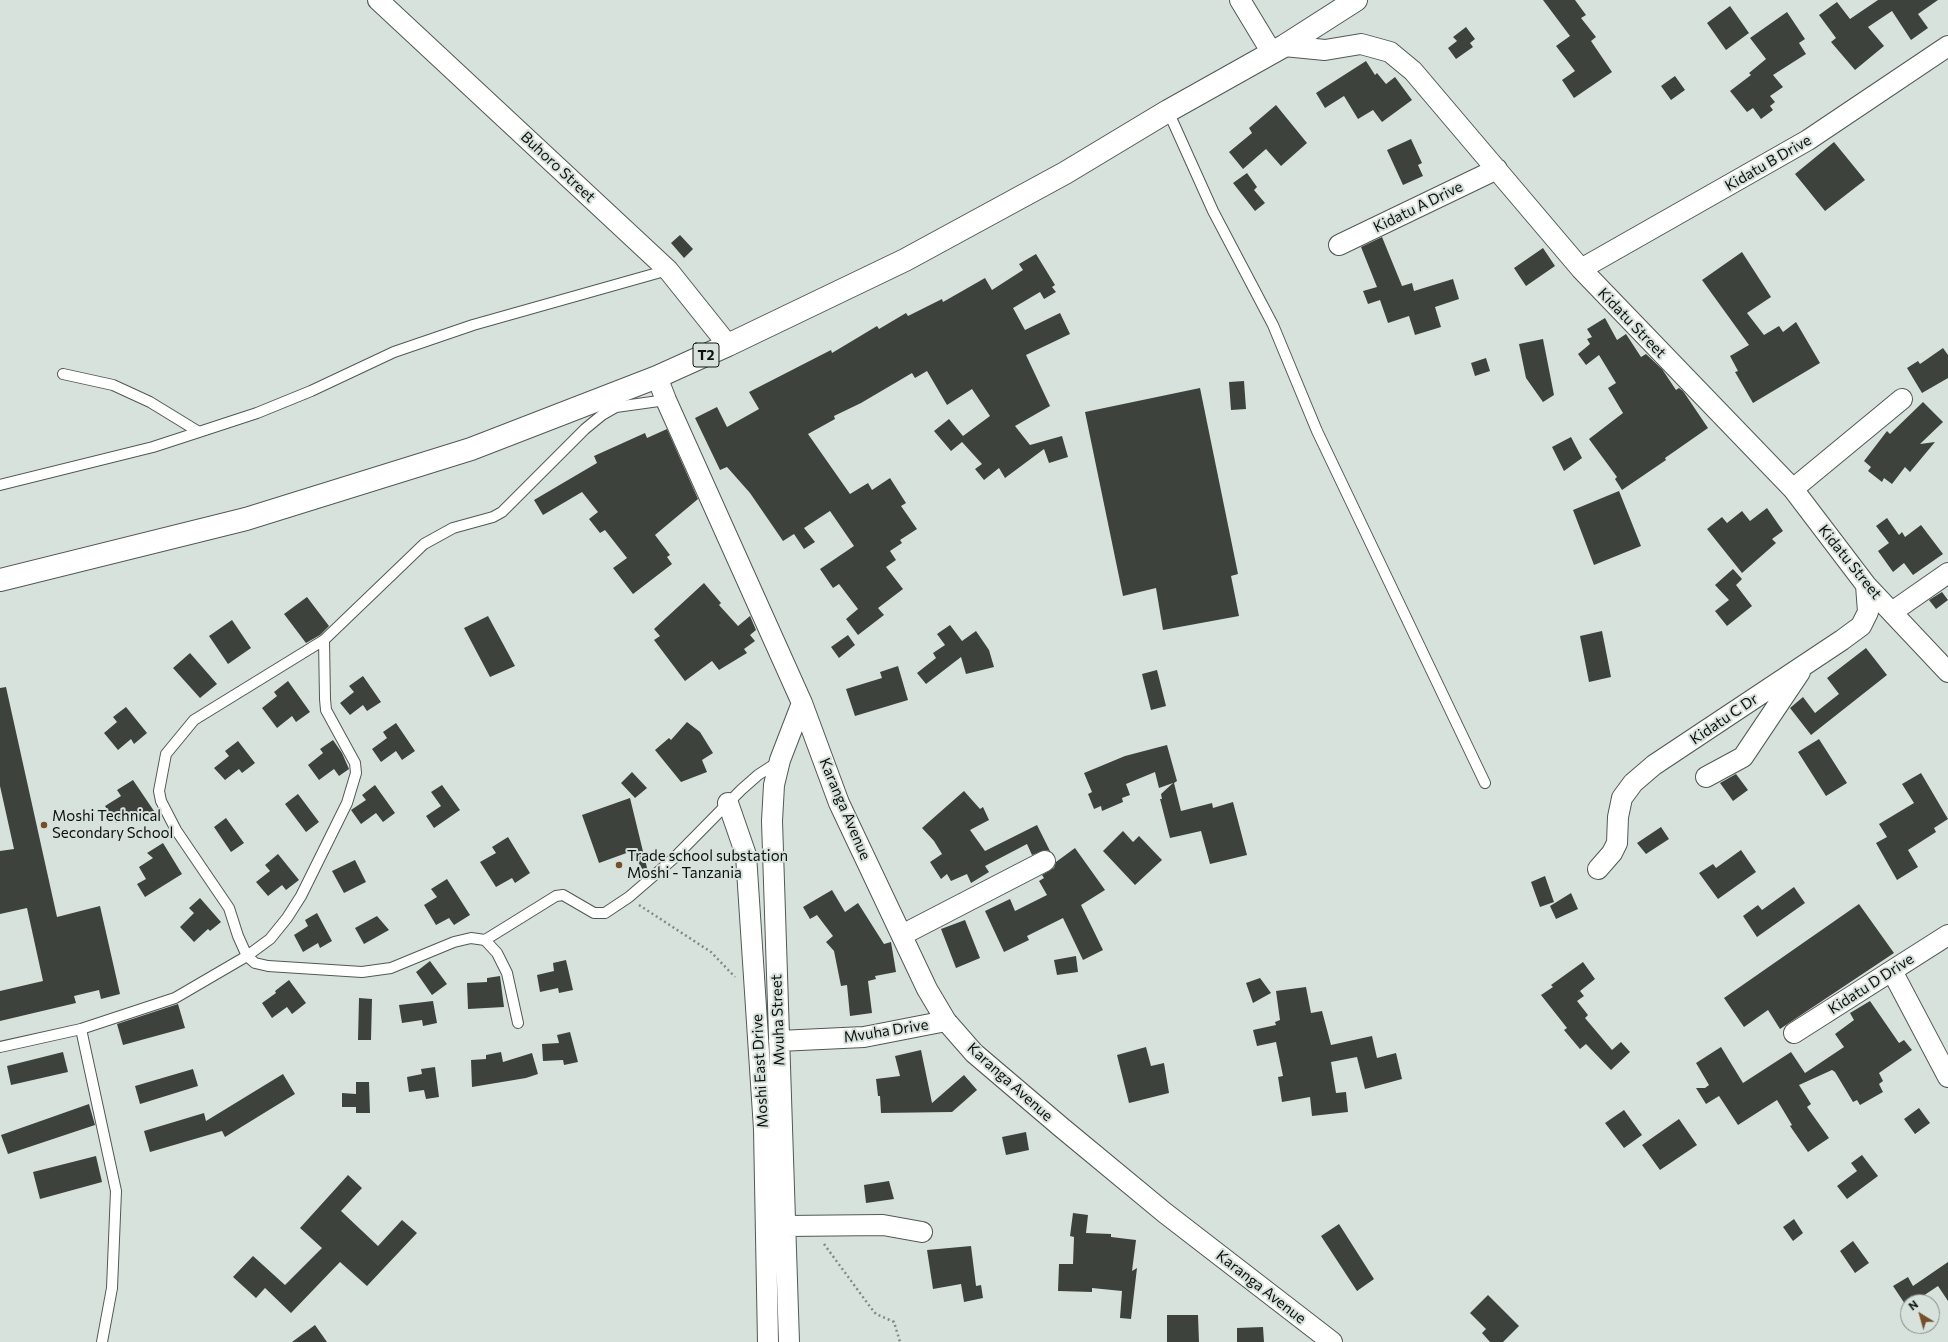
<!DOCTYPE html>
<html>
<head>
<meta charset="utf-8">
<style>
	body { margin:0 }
	#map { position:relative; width:1948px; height:1342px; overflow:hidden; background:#d8e2dc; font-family:Commissioner,sans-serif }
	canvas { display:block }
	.north { position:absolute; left:1900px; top:1294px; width:40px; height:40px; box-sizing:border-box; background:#d8e2dc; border:1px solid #878e8a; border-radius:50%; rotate:323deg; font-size:11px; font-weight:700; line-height:16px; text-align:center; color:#0e110f }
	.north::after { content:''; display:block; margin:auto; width:14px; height:18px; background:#744f2a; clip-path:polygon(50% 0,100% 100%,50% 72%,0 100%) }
</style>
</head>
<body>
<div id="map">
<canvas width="1948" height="1342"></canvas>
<div class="north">N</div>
</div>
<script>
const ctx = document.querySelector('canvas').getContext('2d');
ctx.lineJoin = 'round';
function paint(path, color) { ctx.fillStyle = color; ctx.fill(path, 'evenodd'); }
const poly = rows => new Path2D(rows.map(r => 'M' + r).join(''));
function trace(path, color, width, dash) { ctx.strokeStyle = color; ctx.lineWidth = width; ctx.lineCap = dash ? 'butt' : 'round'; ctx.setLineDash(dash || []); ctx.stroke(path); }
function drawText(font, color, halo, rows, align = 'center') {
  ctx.font = font + ' Commissioner,sans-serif'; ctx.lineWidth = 4; ctx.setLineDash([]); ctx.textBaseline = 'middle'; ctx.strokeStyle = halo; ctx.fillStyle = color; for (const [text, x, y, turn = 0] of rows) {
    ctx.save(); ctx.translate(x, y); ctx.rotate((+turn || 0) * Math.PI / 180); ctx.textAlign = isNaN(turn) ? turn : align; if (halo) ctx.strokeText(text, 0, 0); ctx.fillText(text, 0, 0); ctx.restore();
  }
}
const building = poly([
	[1543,0,1575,0,1586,15,1581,18,1596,37,1591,41,1612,72,1574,98,1562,80,1575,71,1556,46,1570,36],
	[1878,0,1938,0,1918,14,1928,28,1911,40,1892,11,1868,27,1884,46,1855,70,1831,42,1836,38,1819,15,1837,2,1850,19],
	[1730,6,1749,33,1726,50,1707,23],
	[1787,12,1805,39,1799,43,1806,54,1773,75,1783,87,1770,96,1775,102,1770,106,1773,110,1761,119,1753,108,1747,112,1730,91,1751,75,1749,73,1766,59,1750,38],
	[1466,27,1475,39,1470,43,1473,47,1456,59,1448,48,1457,41,1453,37],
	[1366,61,1375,75,1377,73,1386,84,1395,77,1412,100,1382,122,1373,110,1358,119,1344,96,1325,108,1316,93],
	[1675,76,1685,90,1671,100,1661,86],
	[1276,105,1307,143,1281,166,1266,149,1243,169,1229,152,1252,133,1249,128],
	[1411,139,1422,163,1418,165,1423,176,1403,185,1387,150],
	[1834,142,1865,180,1825,211,1795,174],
	[1247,173,1257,187,1254,190,1265,203,1255,211,1233,183],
	[680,235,693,249,684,258,671,243],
	[1382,237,1402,286,1412,283,1414,291,1453,279,1459,299,1435,307,1441,327,1415,335,1409,316,1388,323,1380,300,1368,304,1363,291,1377,287,1361,247],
	[1543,248,1555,266,1526,286,1514,268],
	[1742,252,1771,297,1747,313,1764,335,1779,326,1783,332,1796,322,1820,363,1753,403,1735,372,1738,371,1730,356,1749,345,1702,280],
	[1036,254,1055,285,1052,287,1056,292,1044,299,1040,292,1013,308,1025,330,1060,313,1070,334,1026,355,1050,406,1015,426,1030,445,1062,436,1068,457,1049,463,1044,449,1005,478,999,468,984,480,975,469,982,464,962,442,951,451,934,431,949,419,963,436,990,416,972,389,947,405,927,371,915,378,912,373,861,403,834,416,835,419,808,434,850,494,868,483,872,490,890,478,906,503,901,506,917,529,900,540,902,543,890,551,896,560,886,567,903,589,878,608,884,615,858,635,846,619,858,609,839,584,833,588,820,569,854,546,830,511,804,528,815,542,804,549,794,534,783,541,750,493,727,467,720,470,695,418,717,407,727,427,759,409,749,392,831,350,832,353,877,326,879,329,906,313,908,316,942,299,943,302,985,278,992,290,1023,270,1019,264],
	[1605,318,1617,340,1626,334,1641,357,1646,354,1662,369,1676,390,1679,388,1683,391,1708,428,1665,458,1666,460,1622,490,1615,479,1617,477,1589,439,1623,413,1608,388,1616,383,1599,355,1586,365,1578,354,1590,344,1587,339,1592,337,1587,329],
	[1543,339,1554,395,1543,402,1526,378,1519,344],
	[1943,348,1948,355,1948,378,1922,393,1907,368,1918,361,1920,364],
	[1486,358,1490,371,1475,376,1471,363],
	[1244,381,1246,409,1231,410,1229,382],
	[1200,388,1238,574,1231,576,1239,616,1163,630,1156,588,1123,596,1085,412],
	[1923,402,1943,422,1920,444,1935,442,1910,472,1905,467,1892,484,1884,478,1882,482,1868,471,1871,467,1864,461,1887,431,1890,434],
	[667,429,698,499,655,535,670,555,667,557,672,564,633,594,613,568,627,558,605,530,600,533,589,519,598,512,582,492,543,515,534,500,597,463,594,456,645,433,647,438],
	[1571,437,1582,458,1564,471,1552,447],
	[1619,491,1641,546,1594,565,1573,510],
	[1767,508,1783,531,1772,539,1776,543,1742,573,1707,529,1722,517,1727,523,1742,511,1750,521],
	[1887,518,1899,535,1902,532,1905,537,1921,525,1943,554,1913,575,1904,563,1893,572,1878,551,1889,543,1876,526],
	[1733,569,1742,579,1736,585,1752,606,1727,626,1715,611,1729,600,1715,585],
	[704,583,721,603,719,605,738,626,750,616,756,630,750,635,755,641,744,649,747,653,719,670,712,661,685,681,654,640,660,636,654,629],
	[1942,592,1948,600,1936,609,1929,600],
	[307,597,329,626,320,635,306,643,284,614],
	[488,616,515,666,490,677,464,628],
	[232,620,251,648,228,664,209,636],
	[950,625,962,641,976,631,989,650,994,667,966,674,961,657,926,684,917,673,936,658,933,653,945,645,937,634],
	[1602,631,1611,677,1589,682,1580,636],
	[848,635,855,645,839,658,831,647],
	[1866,648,1887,675,1811,735,1790,708,1803,697,1815,713,1839,694,1827,678],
	[190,653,217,684,200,698,173,668],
	[898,666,908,700,855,716,846,689,882,678,880,672],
	[1157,670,1166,706,1151,710,1142,674],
	[363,676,381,702,367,711,363,705,350,715,340,703,354,692,349,686],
	[288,681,310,712,296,722,292,716,277,728,262,708,277,696,274,692],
	[6,687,57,917,100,906,120,994,101,999,99,990,74,996,76,1003,0,1021,0,991,43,981,27,908,0,914,0,851,14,849,0,786,0,688],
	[126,707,147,733,134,744,131,739,118,750,104,733,117,722,113,717],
	[687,722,700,732,713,753,702,760,707,772,681,782,655,750,669,738,671,740],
	[396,723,415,751,402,760,396,751,381,762,372,749,387,738,383,732],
	[1819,739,1847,783,1826,796,1798,752],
	[333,740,342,753,349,769,339,776,334,769,319,780,308,765,323,753,320,749],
	[238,741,255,763,242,773,239,769,225,780,214,768,229,756,225,751],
	[1167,745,1177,781,1174,783,1181,811,1212,803,1213,808,1233,802,1247,855,1210,864,1201,831,1170,838,1160,799,1162,799,1161,794,1173,783,1159,788,1155,772,1126,784,1130,795,1122,798,1123,802,1102,811,1101,806,1094,809,1088,794,1092,792,1084,773,1125,756],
	[632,772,647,788,635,798,621,783],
	[1921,773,1948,819,1934,828,1936,832,1908,850,1918,867,1897,880,1876,843,1887,837,1879,824,1914,803,1902,784],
	[1736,774,1748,790,1733,801,1720,783],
	[133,780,154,811,137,822,131,812,116,823,105,806,121,796,117,790],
	[375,785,395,813,383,822,376,813,361,824,351,810,366,800,362,795],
	[442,785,460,810,434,828,426,816,441,806,431,792],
	[964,791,980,809,983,807,989,820,970,830,985,851,1037,825,1050,851,1045,850,1032,855,1027,844,985,866,989,872,971,883,967,874,951,881,947,874,941,879,930,862,942,854,934,841,922,828],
	[298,794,319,822,306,832,285,804],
	[630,798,648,872,645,874,632,851,599,863,582,815],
	[226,818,244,843,231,852,214,827],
	[1661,827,1669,839,1646,854,1637,843],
	[1123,831,1133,842,1139,836,1162,860,1135,885,1103,851],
	[508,837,530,873,515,883,512,878,496,887,480,862,496,853,492,847],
	[163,843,182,874,145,897,137,884,146,879,139,867,153,858,147,853],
	[1075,848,1105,890,1081,905,1103,950,1083,960,1063,918,1027,936,1029,940,1004,952,985,911,1010,899,1015,911,1047,895,1039,881,1044,878,1042,875,1054,868,1056,862],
	[1741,850,1756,872,1718,899,1699,873,1713,864,1716,868],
	[278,854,299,880,286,890,282,885,268,896,256,882,270,871,265,865],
	[355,860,366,882,344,893,332,871],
	[1545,876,1554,902,1540,907,1531,882],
	[447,879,470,915,454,925,449,918,436,925,424,905,437,897,431,889],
	[1794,887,1805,903,1757,937,1743,916,1758,905,1762,910],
	[832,890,845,912,858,903,884,944,891,942,896,972,875,976,876,979,868,981,872,1013,850,1016,847,985,841,986,834,951,826,942,833,936,817,915,810,919,803,907],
	[1571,893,1578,909,1556,919,1550,906],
	[200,898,221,922,210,931,208,929,194,942,180,927,194,913,189,908],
	[1859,904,1894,953,1780,1029,1768,1010,1744,1027,1724,998],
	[317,913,332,941,320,948,318,943,303,952,294,935,308,926,305,920],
	[377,916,389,930,364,944,355,928],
	[965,920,980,958,956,968,941,929],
	[1076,956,1078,972,1057,975,1054,960],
	[566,960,573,990,559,993,558,988,540,992,537,975,554,971,553,963],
	[430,961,447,984,432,995,416,972],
	[1583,962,1595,979,1580,991,1584,996,1577,1001,1588,1015,1585,1018,1612,1050,1621,1042,1630,1052,1611,1070,1586,1044,1580,1049,1564,1030,1567,1028,1541,995,1553,987,1551,985],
	[500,976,504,1007,468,1009,467,983,487,982,487,978],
	[1260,978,1271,993,1253,1003,1246,983],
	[289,980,306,1003,292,1014,287,1007,272,1018,262,1003,276,993,275,991],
	[1306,987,1311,1013,1322,1011,1331,1045,1372,1036,1377,1058,1396,1053,1402,1079,1365,1089,1357,1057,1331,1062,1336,1093,1346,1092,1348,1112,1312,1116,1310,1097,1282,1102,1278,1077,1283,1076,1276,1042,1257,1046,1253,1030,1276,1025,1275,1022,1280,1020,1276,991],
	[359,998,372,999,371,1040,358,1040],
	[433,1001,437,1023,423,1026,422,1020,402,1023,399,1005],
	[1870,1001,1899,1043,1904,1040,1912,1050,1879,1073,1883,1081,1879,1084,1883,1092,1860,1105,1857,1100,1853,1102,1835,1072,1832,1070,1799,1085,1811,1104,1807,1107,1829,1138,1808,1152,1790,1126,1792,1125,1777,1100,1738,1125,1719,1096,1706,1104,1696,1088,1705,1088,1709,1085,1696,1063,1721,1047,1743,1083,1791,1052,1805,1073,1844,1047,1835,1034,1854,1020,1850,1013],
	[178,1004,185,1028,123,1045,117,1024],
	[570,1032,578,1062,564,1065,563,1060,543,1061,542,1044,559,1043,557,1035],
	[1146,1047,1151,1066,1164,1063,1169,1093,1129,1103,1117,1055],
	[921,1050,932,1103,964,1075,977,1090,952,1112,881,1113,880,1096,878,1096,876,1079,900,1076,895,1056],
	[63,1052,68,1072,11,1085,7,1066],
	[501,1052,503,1062,532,1053,538,1074,526,1078,472,1087,471,1060,486,1059,486,1055],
	[435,1067,439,1097,426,1099,424,1090,409,1092,407,1077,422,1074,421,1069],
	[193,1069,198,1086,140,1104,135,1086],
	[283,1074,295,1094,225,1137,222,1131,150,1152,144,1131,204,1113,206,1121],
	[356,1082,369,1082,370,1113,356,1113,356,1107,342,1107,342,1093,356,1094],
	[89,1104,95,1125,8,1154,1,1135],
	[1919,1108,1930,1123,1915,1134,1904,1119],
	[1624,1110,1642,1135,1624,1148,1605,1123],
	[1679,1119,1697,1145,1660,1170,1642,1145],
	[1026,1132,1029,1150,1006,1155,1002,1137],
	[1862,1155,1878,1176,1847,1199,1837,1186,1857,1171,1851,1163],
	[96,1156,102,1182,40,1199,33,1172],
	[348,1175,362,1188,341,1211,378,1246,402,1220,417,1233,367,1286,340,1262,291,1313,265,1288,256,1298,233,1277,253,1256,285,1285,322,1248,300,1228],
	[889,1181,894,1199,866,1203,864,1185],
	[1073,1213,1088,1215,1086,1233,1111,1234,1111,1237,1136,1240,1132,1271,1137,1268,1131,1319,1120,1318,1122,1291,1092,1288,1092,1292,1058,1291,1059,1264,1073,1264,1074,1237,1070,1236],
	[1794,1219,1803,1233,1793,1241,1783,1227],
	[1339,1224,1374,1279,1357,1291,1321,1236],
	[1853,1241,1869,1263,1855,1273,1840,1251],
	[971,1246,976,1286,981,1285,983,1298,964,1302,961,1284,933,1289,927,1250],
	[1948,1262,1948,1301,1938,1286,1914,1302,1908,1302,1907,1307,1893,1286,1908,1277,1913,1286],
	[1488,1295,1519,1326,1503,1342,1490,1342,1482,1333,1486,1329,1470,1313],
	[1167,1315,1198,1315,1199,1342,1167,1342],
	[315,1325,327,1342,292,1342],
	[1263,1327,1264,1342,1237,1342,1237,1328]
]);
const path = poly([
	[639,905,711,952,735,977],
	[824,1244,871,1308,876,1314,894,1322,900,1342]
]);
const service = poly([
	[1168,111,1213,211,1273,325,1317,431,1485,783],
	[63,374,113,385,150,402,199,432],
	[0,485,153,447,199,432,257,413,311,391,394,352,473,325,668,270],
	[324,640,194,720,166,754,159,791,161,801,176,830,229,908,238,936,247,956,255,963,268,966,362,972,391,968,454,942,471,938,485,940,497,953,507,973,518,1023],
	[485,940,556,896,563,895,594,913,605,913,629,897,673,859,741,790,758,775,778,762],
	[81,1029,116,1191,112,1288,102,1342],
	[0,1047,81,1029,175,998,247,956,270,939,287,918,301,896,347,803,356,773,355,763,326,710,325,699,324,640,424,544,453,528,493,517,502,512,585,429,602,415,616,407,666,400]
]);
const minor = poly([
	[378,0,668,270,728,345],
	[1240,0,1272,53],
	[1284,46,1325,50,1361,44,1390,52,1413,71,1581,269,1793,489,1866,585,1948,672],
	[1339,245,1497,169],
	[1581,269,1808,140,1948,46],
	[657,377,666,400,802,703,839,803,927,989,946,1021,974,1053,1061,1127,1165,1213,1332,1342],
	[1793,489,1902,399],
	[1892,612,1948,573],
	[1706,777,1743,757,1800,672],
	[728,803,746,855,764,1129,768,1342],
	[1598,869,1612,853,1617,843,1618,817,1622,798,1633,783,1654,765,1842,640,1861,626,1868,612,1866,585],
	[902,935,1045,861],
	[1892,971,1948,1077],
	[1794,1033,1948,935],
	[779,1041,864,1037,946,1021],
	[786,1226,883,1225,922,1232],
	[789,1342,772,821,774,785,780,760,802,703]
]);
const trunk = poly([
	[0,580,246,519,471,449,657,377,728,345,905,260,1065,173,1168,111,1284,46,1356,0]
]);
const markers = [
	[44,825,4,"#744f2a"],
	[619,865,4,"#744f2a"]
];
const shields = [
	[706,355,26]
];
const shieldNames = [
	["T2",706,355]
];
const streetNames = [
	["Kidatu B Drive",1768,163,-30],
	["Buhoro Street",558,167,43],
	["Kidatu A Drive",1418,207,-26],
	["Kidatu Street",1632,323,46],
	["Kidatu Street",1850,562,51],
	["Kidatu C Dr",1724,719,-34],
	["Karanga Avenue",845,809,67],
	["Kidatu D Drive",1871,984,-33],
	["Mvuha Street",778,1020,-92],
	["Mvuha Drive",886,1031,-9],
	["Moshi East Drive",760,1071,-93],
	["Karanga Avenue",1010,1082,42],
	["Karanga Avenue",1261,1287,38]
];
const poiNames = [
	["Moshi Technical",52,816],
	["Secondary School",52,833],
	["Trade school substation",627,856],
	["Moshi - Tanzania",627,873]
];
paint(building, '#3d433c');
trace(service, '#505954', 12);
trace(minor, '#505954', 22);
trace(trunk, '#505954', 24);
trace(path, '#828985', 2.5, [2, 3]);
trace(service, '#fff', 10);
trace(minor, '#fff', 20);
trace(trunk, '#fff', 22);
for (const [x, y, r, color] of markers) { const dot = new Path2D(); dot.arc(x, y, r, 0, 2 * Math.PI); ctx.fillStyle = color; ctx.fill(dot); trace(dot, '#d8e2dc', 1.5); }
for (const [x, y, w] of shields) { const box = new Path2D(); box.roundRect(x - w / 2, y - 12, w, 24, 3); ctx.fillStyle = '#d8e2dc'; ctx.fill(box); trace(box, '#0e110f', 1); }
drawText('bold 14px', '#0e110f', null, shieldNames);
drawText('15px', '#0e110f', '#d8e2dc', streetNames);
drawText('15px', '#0e110f', '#d8e2dc', poiNames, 'left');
</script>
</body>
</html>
